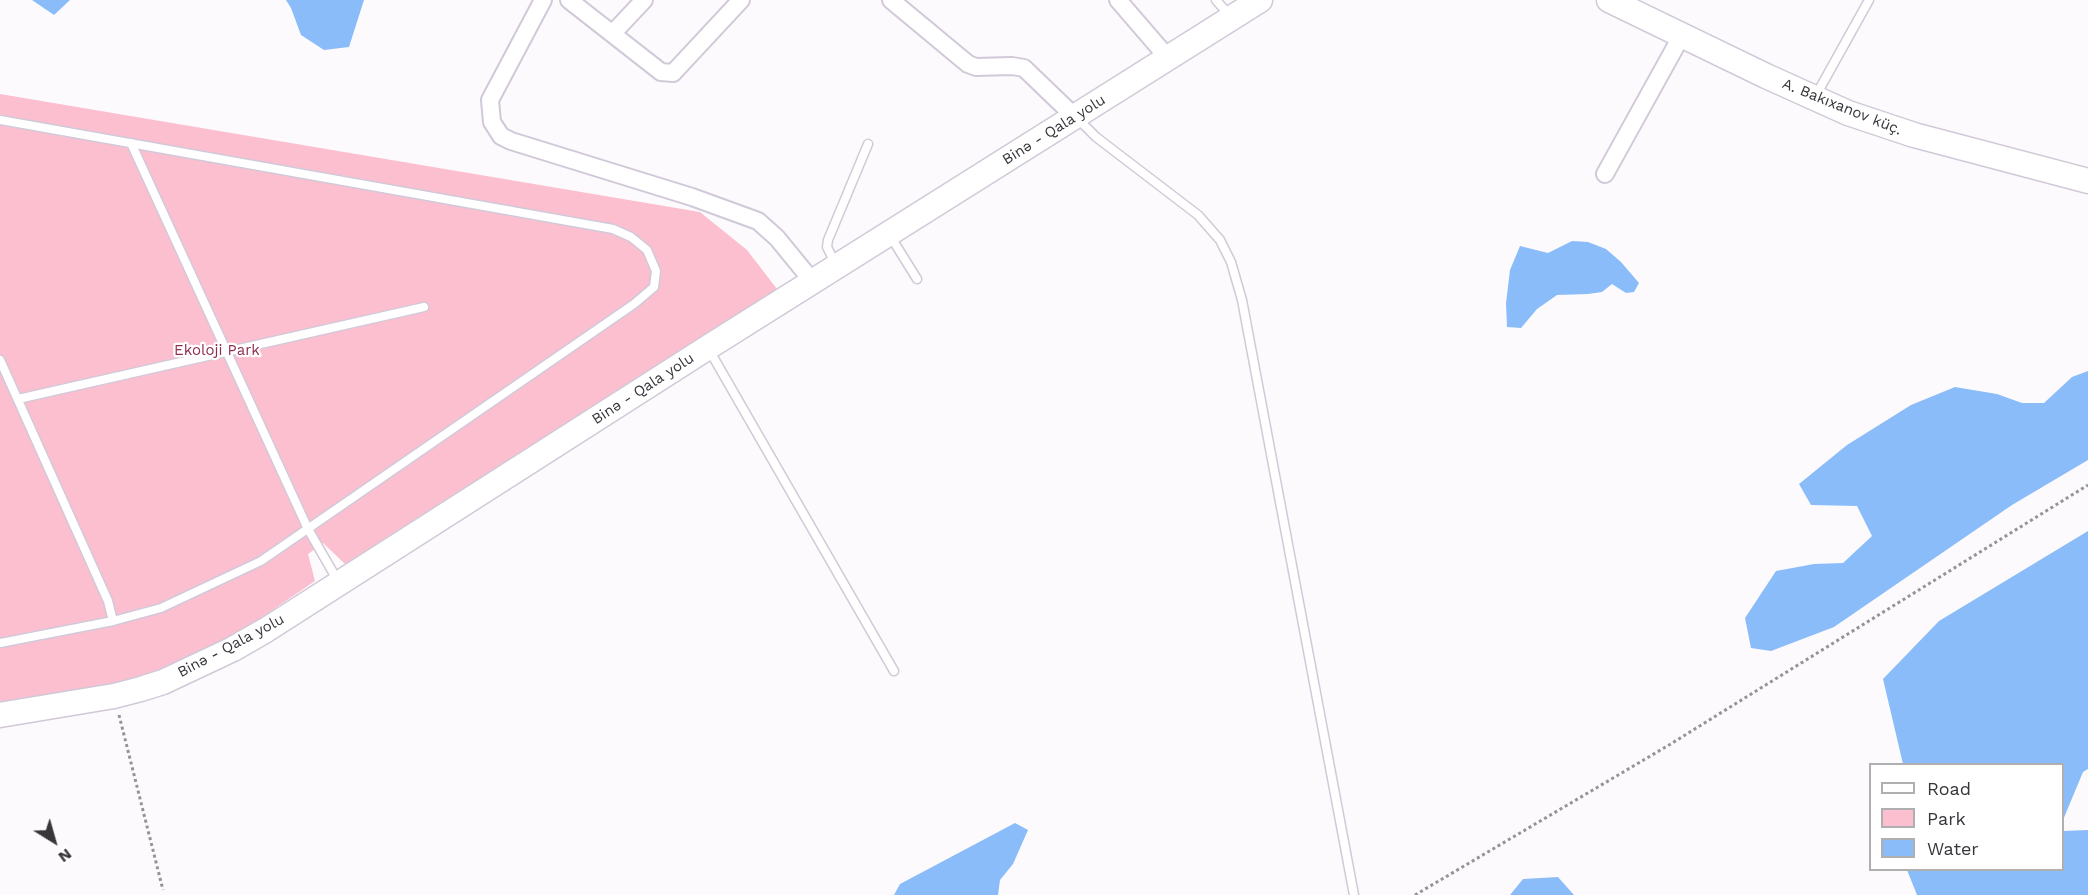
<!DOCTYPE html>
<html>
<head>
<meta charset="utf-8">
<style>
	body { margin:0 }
	#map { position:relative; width:2088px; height:895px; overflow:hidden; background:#fcfafd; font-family:"Work Sans",sans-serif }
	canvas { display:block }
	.legend { position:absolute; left:1869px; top:763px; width:195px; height:108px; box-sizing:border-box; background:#fff; border:2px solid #afaeb1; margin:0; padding:8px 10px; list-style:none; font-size:18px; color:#38353b }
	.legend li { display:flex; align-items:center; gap:12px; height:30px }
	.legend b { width:30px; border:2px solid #afaeb1 }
	.north { position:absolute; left:24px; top:811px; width:60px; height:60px; -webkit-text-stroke:4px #fff; paint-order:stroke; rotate:143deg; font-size:16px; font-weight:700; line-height:24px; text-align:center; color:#38353b }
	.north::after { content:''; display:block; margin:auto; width:21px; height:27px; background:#38353b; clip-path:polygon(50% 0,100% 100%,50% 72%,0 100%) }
</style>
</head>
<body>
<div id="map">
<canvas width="2088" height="895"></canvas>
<ul class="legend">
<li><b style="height:8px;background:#fff"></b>Road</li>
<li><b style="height:16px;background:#fcbfcf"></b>Park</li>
<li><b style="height:16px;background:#8abcf9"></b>Water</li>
</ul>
<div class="north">N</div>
</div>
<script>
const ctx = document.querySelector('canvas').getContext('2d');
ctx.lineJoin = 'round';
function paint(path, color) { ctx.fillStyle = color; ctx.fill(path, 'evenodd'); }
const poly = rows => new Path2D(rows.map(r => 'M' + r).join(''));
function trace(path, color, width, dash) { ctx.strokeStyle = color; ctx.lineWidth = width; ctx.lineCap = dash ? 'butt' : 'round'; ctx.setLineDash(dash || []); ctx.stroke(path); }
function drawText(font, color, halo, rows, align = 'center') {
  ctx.font = font + ' "Work Sans",sans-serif'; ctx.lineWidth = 4.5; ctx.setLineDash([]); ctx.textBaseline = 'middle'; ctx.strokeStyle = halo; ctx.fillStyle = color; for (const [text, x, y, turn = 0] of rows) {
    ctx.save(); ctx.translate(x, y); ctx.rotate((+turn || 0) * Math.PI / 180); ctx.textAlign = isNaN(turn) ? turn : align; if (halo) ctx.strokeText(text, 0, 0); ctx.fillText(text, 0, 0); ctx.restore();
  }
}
const green = poly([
	[0,94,700,212,747,250,777,289,345,564,323,543,308,554,315,581,249,626,195,655,130,682,0,708]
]);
const water = poly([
	[32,0,70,0,54,15],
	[286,0,364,0,349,47,324,50,301,35,291,8],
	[1572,241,1588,242,1606,249,1621,262,1639,283,1634,292,1626,293,1612,284,1602,292,1588,294,1557,295,1537,309,1521,328,1507,327,1506,303,1510,270,1520,246,1548,253],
	[2088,371,2088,460,2012,505,1834,627,1771,651,1751,648,1745,618,1776,571,1814,564,1843,563,1872,536,1857,506,1811,505,1799,484,1847,445,1911,405,1955,387,1997,394,2022,403,2044,403,2072,377],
	[2088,531,2088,769,2083,772,2063,820,2062,764,1903,764,1883,679,1939,621],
	[1015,823,1028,830,1013,864,1000,880,998,895,894,895,900,884],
	[2088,830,2088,895,1917,895,1907,870,2062,870,2063,831],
	[1558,877,1574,895,1510,895,1523,879]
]);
const path = poly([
	[119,715,163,890],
	[1415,895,1669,745,2088,485]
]);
const service = poly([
	[1216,0,1231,17],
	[1815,97,1869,0],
	[1076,117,1096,137,1198,215,1220,240,1231,262,1242,300,1354,895],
	[0,120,613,229,631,237,647,250,656,271,654,287,634,304,261,561,161,608,113,621],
	[131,143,308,529,339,583],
	[889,234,917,279],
	[835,263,827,247,828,240,868,144],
	[708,348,894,671],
	[0,360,108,601,113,621,0,643],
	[18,399,424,307]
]);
const minor = poly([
	[543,0,490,100,492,122,501,136,511,141,692,197,758,221,777,238,813,282],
	[569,0,661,72,673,73,741,0],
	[891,0,968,64,976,67,1012,66,1024,68,1075,117],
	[1118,0,1168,58],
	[613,33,644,0],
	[1605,174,1682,35]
]);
const secondary = poly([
	[1609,0,1766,76,1848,113,1914,135,2088,181],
	[0,715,114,696,141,689,163,682,233,649,266,630,707,348,1260,0]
]);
const streetNames = [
	["A. Bakıxanov küç.",1842,107,22],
	["Binə - Qala yolu",1054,130,-32],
	["Binə - Qala yolu",643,389,-33],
	["Binə - Qala yolu",231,646,-28]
];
const parkNames = [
	["Ekoloji Park",217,351]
];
paint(green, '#fcbfcf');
paint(water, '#8abcf9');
trace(service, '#d1c9d8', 11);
trace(minor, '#d1c9d8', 20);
trace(secondary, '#d1c9d8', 27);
trace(path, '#969398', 3, [3, 3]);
trace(service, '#fff', 8);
trace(minor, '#fff', 16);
trace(secondary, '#fff', 24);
drawText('15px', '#38353b', '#fff', streetNames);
drawText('15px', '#8e2e51', '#fff', parkNames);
</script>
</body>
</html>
